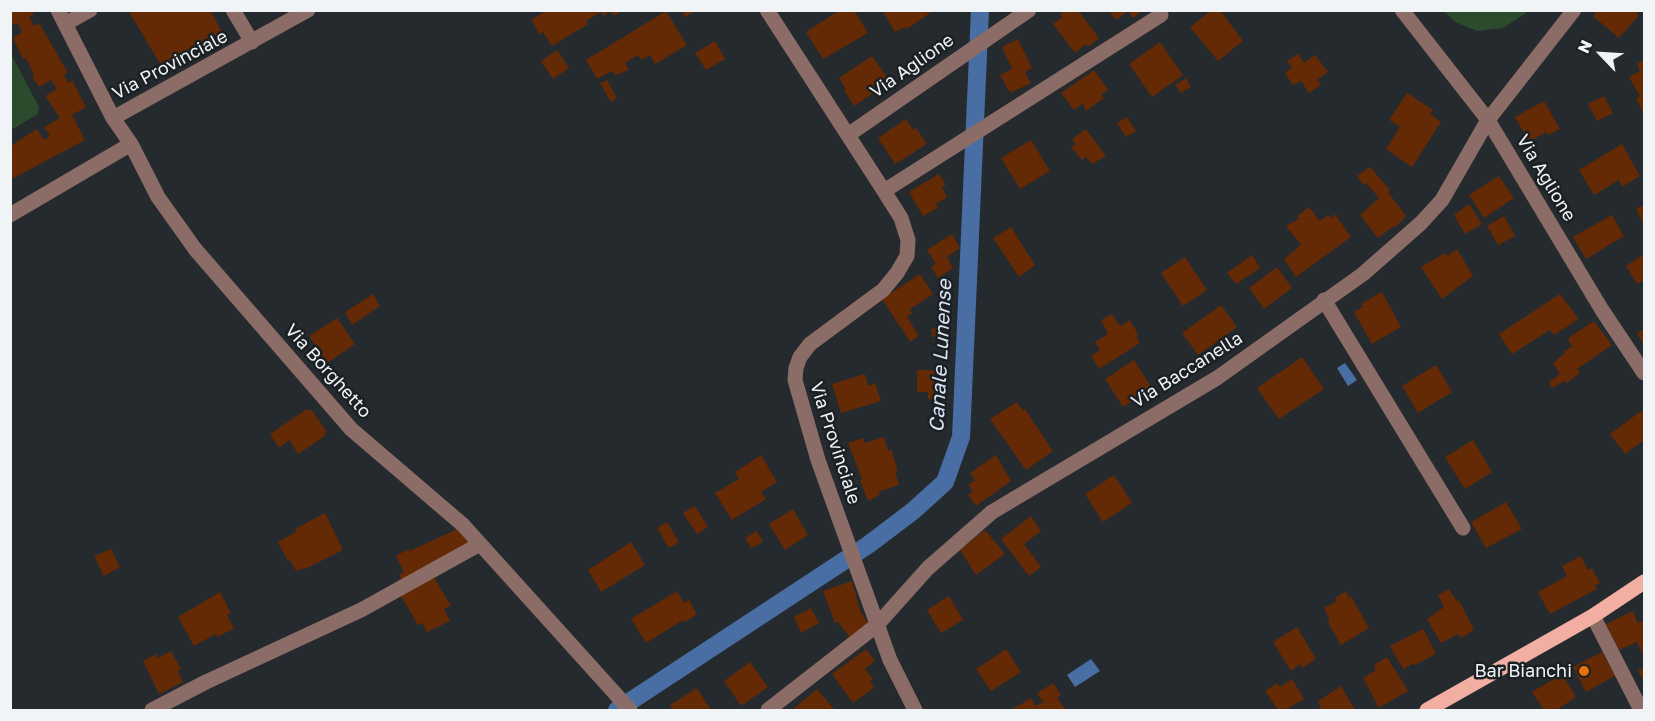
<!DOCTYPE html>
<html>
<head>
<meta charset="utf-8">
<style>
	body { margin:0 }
	#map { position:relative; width:1655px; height:721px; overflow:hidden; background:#252a2e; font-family:"Golos Text",sans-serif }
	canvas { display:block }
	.frame { position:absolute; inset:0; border:12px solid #f0f4f7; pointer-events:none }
	.north { position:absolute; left:1571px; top:24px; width:60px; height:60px; -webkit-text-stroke:4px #1b2024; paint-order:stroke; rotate:295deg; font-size:16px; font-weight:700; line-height:24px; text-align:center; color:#f0f4f7 }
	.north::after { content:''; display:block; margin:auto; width:21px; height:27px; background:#f0f4f7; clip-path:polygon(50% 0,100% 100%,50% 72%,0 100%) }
</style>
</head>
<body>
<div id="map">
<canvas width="1655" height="721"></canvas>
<div class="frame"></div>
<div class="north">N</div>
</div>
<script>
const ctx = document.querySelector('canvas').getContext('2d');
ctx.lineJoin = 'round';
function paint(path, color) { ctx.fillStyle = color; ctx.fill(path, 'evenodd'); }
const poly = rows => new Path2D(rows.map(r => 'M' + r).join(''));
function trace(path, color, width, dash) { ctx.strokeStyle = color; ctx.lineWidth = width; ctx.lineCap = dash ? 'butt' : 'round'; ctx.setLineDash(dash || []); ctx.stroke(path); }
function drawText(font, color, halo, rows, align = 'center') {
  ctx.font = font + ' "Golos Text",sans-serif'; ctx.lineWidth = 5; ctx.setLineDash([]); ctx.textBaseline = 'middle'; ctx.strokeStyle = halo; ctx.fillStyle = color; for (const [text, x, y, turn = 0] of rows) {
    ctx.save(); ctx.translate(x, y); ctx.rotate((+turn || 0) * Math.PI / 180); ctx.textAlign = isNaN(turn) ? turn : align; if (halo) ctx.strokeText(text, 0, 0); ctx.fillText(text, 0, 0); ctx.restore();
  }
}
const green = poly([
	[1444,11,1529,11,1503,28,1477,31,1455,22],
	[10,52,39,107,38,114,11,130]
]);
const water = poly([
	[1345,363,1357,380,1348,386,1337,368],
	[1091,659,1100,671,1075,687,1067,675]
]);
const canal = poly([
	[617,710,868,545,913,511,945,482,961,437,980,10]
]);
const building = poly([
	[10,10,32,10,34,14,29,17,34,26,39,23,68,73,64,75,68,83,72,80,86,107,72,115,85,140,10,180,10,146,37,129,44,140,50,136,44,127,60,118,45,96,57,89,51,80,39,87,32,76,34,75,26,58,23,59,13,38,22,32,18,23,10,26],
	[128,10,210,10,225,37,165,72],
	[547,10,565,10,566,12,570,10,623,10,614,16,610,11,603,16,601,12,586,21,588,24,552,46,543,32,540,35,531,20],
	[682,10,697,10,685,17],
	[840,10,854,10,868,33,823,59,806,32],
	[882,10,934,10,910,27,906,29,905,27,895,32],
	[1066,10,1078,10,1099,38,1088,47,1086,44,1075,53,1053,24,1062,17,1060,15],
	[1108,10,1143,10,1133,18,1128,11,1116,20],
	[1212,10,1220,10,1243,41,1218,61,1190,27],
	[1598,10,1634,10,1639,15,1619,38,1593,16],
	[666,11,687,45,655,64,650,55,641,60,638,55,625,63,629,70,616,75,612,71,597,79,586,60],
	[1018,39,1032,68,1025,72,1031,83,1010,93,1000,75,1012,69,1002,47],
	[715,41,725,59,706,70,695,53],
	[1160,42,1183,75,1152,97,1129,64],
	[557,50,569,68,553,79,541,61],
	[1298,54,1304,63,1315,55,1328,72,1317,80,1321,85,1309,93,1301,81,1293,85,1285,73,1292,68,1287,61],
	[872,56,892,84,876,94,875,92,854,106,844,90,846,89,839,78],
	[1644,59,1644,114,1636,99,1640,96,1629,77,1640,71,1637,64],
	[1094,70,1108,90,1101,95,1104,98,1086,111,1083,103,1074,110,1061,93],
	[1186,78,1191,87,1181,93,1175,85],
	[607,80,617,98,611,102,600,83],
	[1407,93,1433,110,1430,114,1441,122,1412,167,1386,149,1400,127,1389,120],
	[1604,96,1613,113,1597,121,1588,104],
	[1544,101,1560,129,1548,135,1546,132,1529,142,1515,117],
	[1127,117,1136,131,1126,137,1117,123],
	[906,119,913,130,916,128,927,144,895,164,878,138],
	[1086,129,1106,156,1092,164,1086,157,1082,160,1071,147,1076,144,1072,139],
	[1031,140,1050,171,1020,189,1001,158],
	[1622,144,1640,176,1622,187,1619,180,1594,195,1579,170],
	[1370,167,1390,190,1388,192,1406,216,1396,227,1394,226,1378,238,1360,215,1379,198,1366,183,1363,185,1357,176],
	[939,174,946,185,942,187,947,197,936,204,938,208,923,216,909,192],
	[1499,176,1514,198,1484,218,1469,195],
	[1469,204,1482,224,1465,234,1454,215],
	[1644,205,1644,225,1636,209],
	[1309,207,1320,221,1328,215,1331,218,1335,214,1351,237,1296,277,1284,259,1301,245,1286,226,1299,219,1297,216],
	[1612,215,1624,236,1586,259,1573,237],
	[1504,216,1515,236,1498,245,1487,226],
	[1011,227,1035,265,1019,277,993,238],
	[952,234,960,248,947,257,953,268,938,278,931,267,936,264,927,250],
	[1457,249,1473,276,1442,299,1421,267,1445,253,1447,256],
	[1644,254,1644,280,1637,284,1626,266],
	[1252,255,1260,268,1236,284,1227,273],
	[1185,257,1207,290,1183,306,1161,273],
	[1277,267,1292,288,1264,309,1249,288],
	[920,274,933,294,910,309,912,313,907,317,919,336,910,342,882,299],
	[1382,292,1401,327,1372,344,1354,312,1363,307,1361,304],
	[373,294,380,306,352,325,345,312],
	[1560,294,1579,319,1554,335,1550,330,1512,354,1499,334],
	[1221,305,1237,327,1198,355,1182,333],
	[1112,314,1120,326,1130,320,1138,334,1136,336,1140,343,1099,369,1091,356,1100,350,1095,342,1108,334,1101,320],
	[337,318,355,344,327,363,309,336],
	[1594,321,1612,345,1577,369,1580,373,1567,383,1565,381,1552,388,1549,382,1560,374,1553,363,1565,353,1564,351,1572,347,1568,338],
	[945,327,946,336,932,337,931,329],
	[1644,329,1644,345,1637,333],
	[1302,357,1324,389,1279,419,1257,388],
	[1134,360,1152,388,1123,407,1105,379],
	[1436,365,1452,392,1418,413,1402,386],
	[917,370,941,370,942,399,928,399,928,392,917,392],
	[865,374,868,386,875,383,881,401,841,413,832,384],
	[1017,402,1023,410,1025,409,1053,451,1026,470,990,419],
	[307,409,308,411,311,409,327,432,324,434,325,436,298,454,289,440,279,448,270,434],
	[1644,409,1644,440,1625,454,1610,434],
	[884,437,888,451,891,449,898,471,895,472,899,485,878,492,880,495,868,501,860,480,862,479,848,443,863,438,865,443],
	[1473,440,1492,472,1465,489,1445,457],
	[761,455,777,482,761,492,766,499,732,520,715,493,739,479,735,472],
	[996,455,1011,481,976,506,968,495,973,491,968,485,975,480,970,473],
	[1114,475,1132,503,1103,522,1085,494],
	[1506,502,1522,529,1486,548,1471,522],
	[695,506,708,527,697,534,683,513],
	[793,509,808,535,785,550,769,524],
	[325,513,343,550,309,567,296,571,290,560,288,561,278,542,297,531,295,529],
	[1031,516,1041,531,1024,544,1041,567,1029,576,1001,539],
	[667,522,679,542,669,548,657,528],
	[457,529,472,543,404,584,399,575,404,572,396,556,408,549,410,551],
	[985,530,1005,554,976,575,960,550],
	[757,531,763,542,751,548,745,538],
	[631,542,645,565,601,592,588,570],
	[111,549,120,567,104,576,94,556],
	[1581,556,1588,570,1592,568,1600,583,1595,585,1597,589,1550,614,1538,592,1567,576,1562,566],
	[434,577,451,606,444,609,450,621,427,632,422,623,418,625,401,596],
	[852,581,860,610,869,625,850,638,838,622,835,623,823,591],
	[1449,589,1457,602,1459,600,1474,630,1461,638,1458,634,1441,643,1427,619,1444,607,1438,595],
	[677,591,684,603,689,600,697,614,685,622,683,620,646,643,631,619],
	[1346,591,1349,598,1351,596,1369,628,1341,645,1327,621,1330,620,1324,608,1337,601,1335,598],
	[220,592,231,613,227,615,234,628,218,637,216,634,194,646,178,617],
	[949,596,963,620,941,633,927,610],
	[811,608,819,623,801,633,794,617],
	[1633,611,1638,623,1644,620,1644,652,1642,653,1637,642,1619,650,1606,624],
	[1297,627,1316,659,1303,668,1300,664,1291,671,1273,642],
	[1423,629,1436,654,1415,665,1414,663,1403,669,1390,646],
	[866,649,875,661,865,669,873,679,870,682,874,688,853,703,832,674],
	[1006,649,1021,672,991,691,976,669],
	[171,651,181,669,178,671,183,682,159,694,143,661,156,654,158,658],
	[1602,652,1615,676,1586,692,1573,667],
	[1387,657,1408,691,1379,708,1363,678,1376,670,1374,665],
	[750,662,768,687,741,706,724,681],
	[1644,667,1644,681,1638,671],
	[1562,674,1576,697,1558,709,1559,710,1544,710,1532,692],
	[1292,679,1304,699,1285,710,1278,710,1265,691,1277,683,1280,687],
	[1053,683,1061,695,1057,698,1066,710,1011,710,1031,698,1036,706,1043,702,1037,693],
	[1341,686,1355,710,1316,710,1321,707,1318,701],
	[697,688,711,710,673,710,670,705],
	[817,689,835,710,792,710,810,695]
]);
const minor = poly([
	[58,10,113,118,131,144,158,197,195,249,351,429,463,525,630,710],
	[233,10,252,42],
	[767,10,884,191,901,218,908,240,907,256,897,273,883,290,810,344,800,357,796,368,795,380,818,460,890,660,915,710],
	[1402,10,1488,120,1602,310,1644,373],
	[65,24,90,10],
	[113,118,308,10],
	[848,135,1029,10],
	[884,191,1161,15],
	[10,215,131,144],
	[1324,300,1463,528],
	[1593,616,1641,710],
	[152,710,206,682,361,610,480,544],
	[768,710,877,625,928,568,992,512,1217,378,1363,274,1421,223,1442,200,1488,120,1574,10]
]);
const major = poly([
	[1427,710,1593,616,1644,582]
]);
const markers = [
	[1584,671,6,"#e8710a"]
];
const streetNames = [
	["Via Provinciale",170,65,-28],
	["Via Aglione",912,66,-35],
	["Via Aglione",1546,178,59],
	["Via Baccanella",1187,370,-32],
	["Via Borghetto",328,371,48],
	["Via Provinciale",835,443,72]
];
const poiNames = [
	["Bar Bianchi",1572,671]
];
const waterNames = [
	["Canale Lunense",941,356,-87]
];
paint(green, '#2c4b2d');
paint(water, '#496ea4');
trace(canal, '#496ea4', 18);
paint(building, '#642905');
trace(minor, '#8c6c66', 15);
trace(major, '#f1aea1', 15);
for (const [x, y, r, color] of markers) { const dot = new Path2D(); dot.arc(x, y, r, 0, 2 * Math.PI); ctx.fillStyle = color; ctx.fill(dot); trace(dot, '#1b2024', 2); }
drawText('18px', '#f0f4f7', '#1b2024', streetNames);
drawText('18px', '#f0f4f7', '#1b2024', poiNames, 'right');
drawText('italic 20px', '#d9e4f5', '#1b2024', waterNames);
</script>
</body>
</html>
